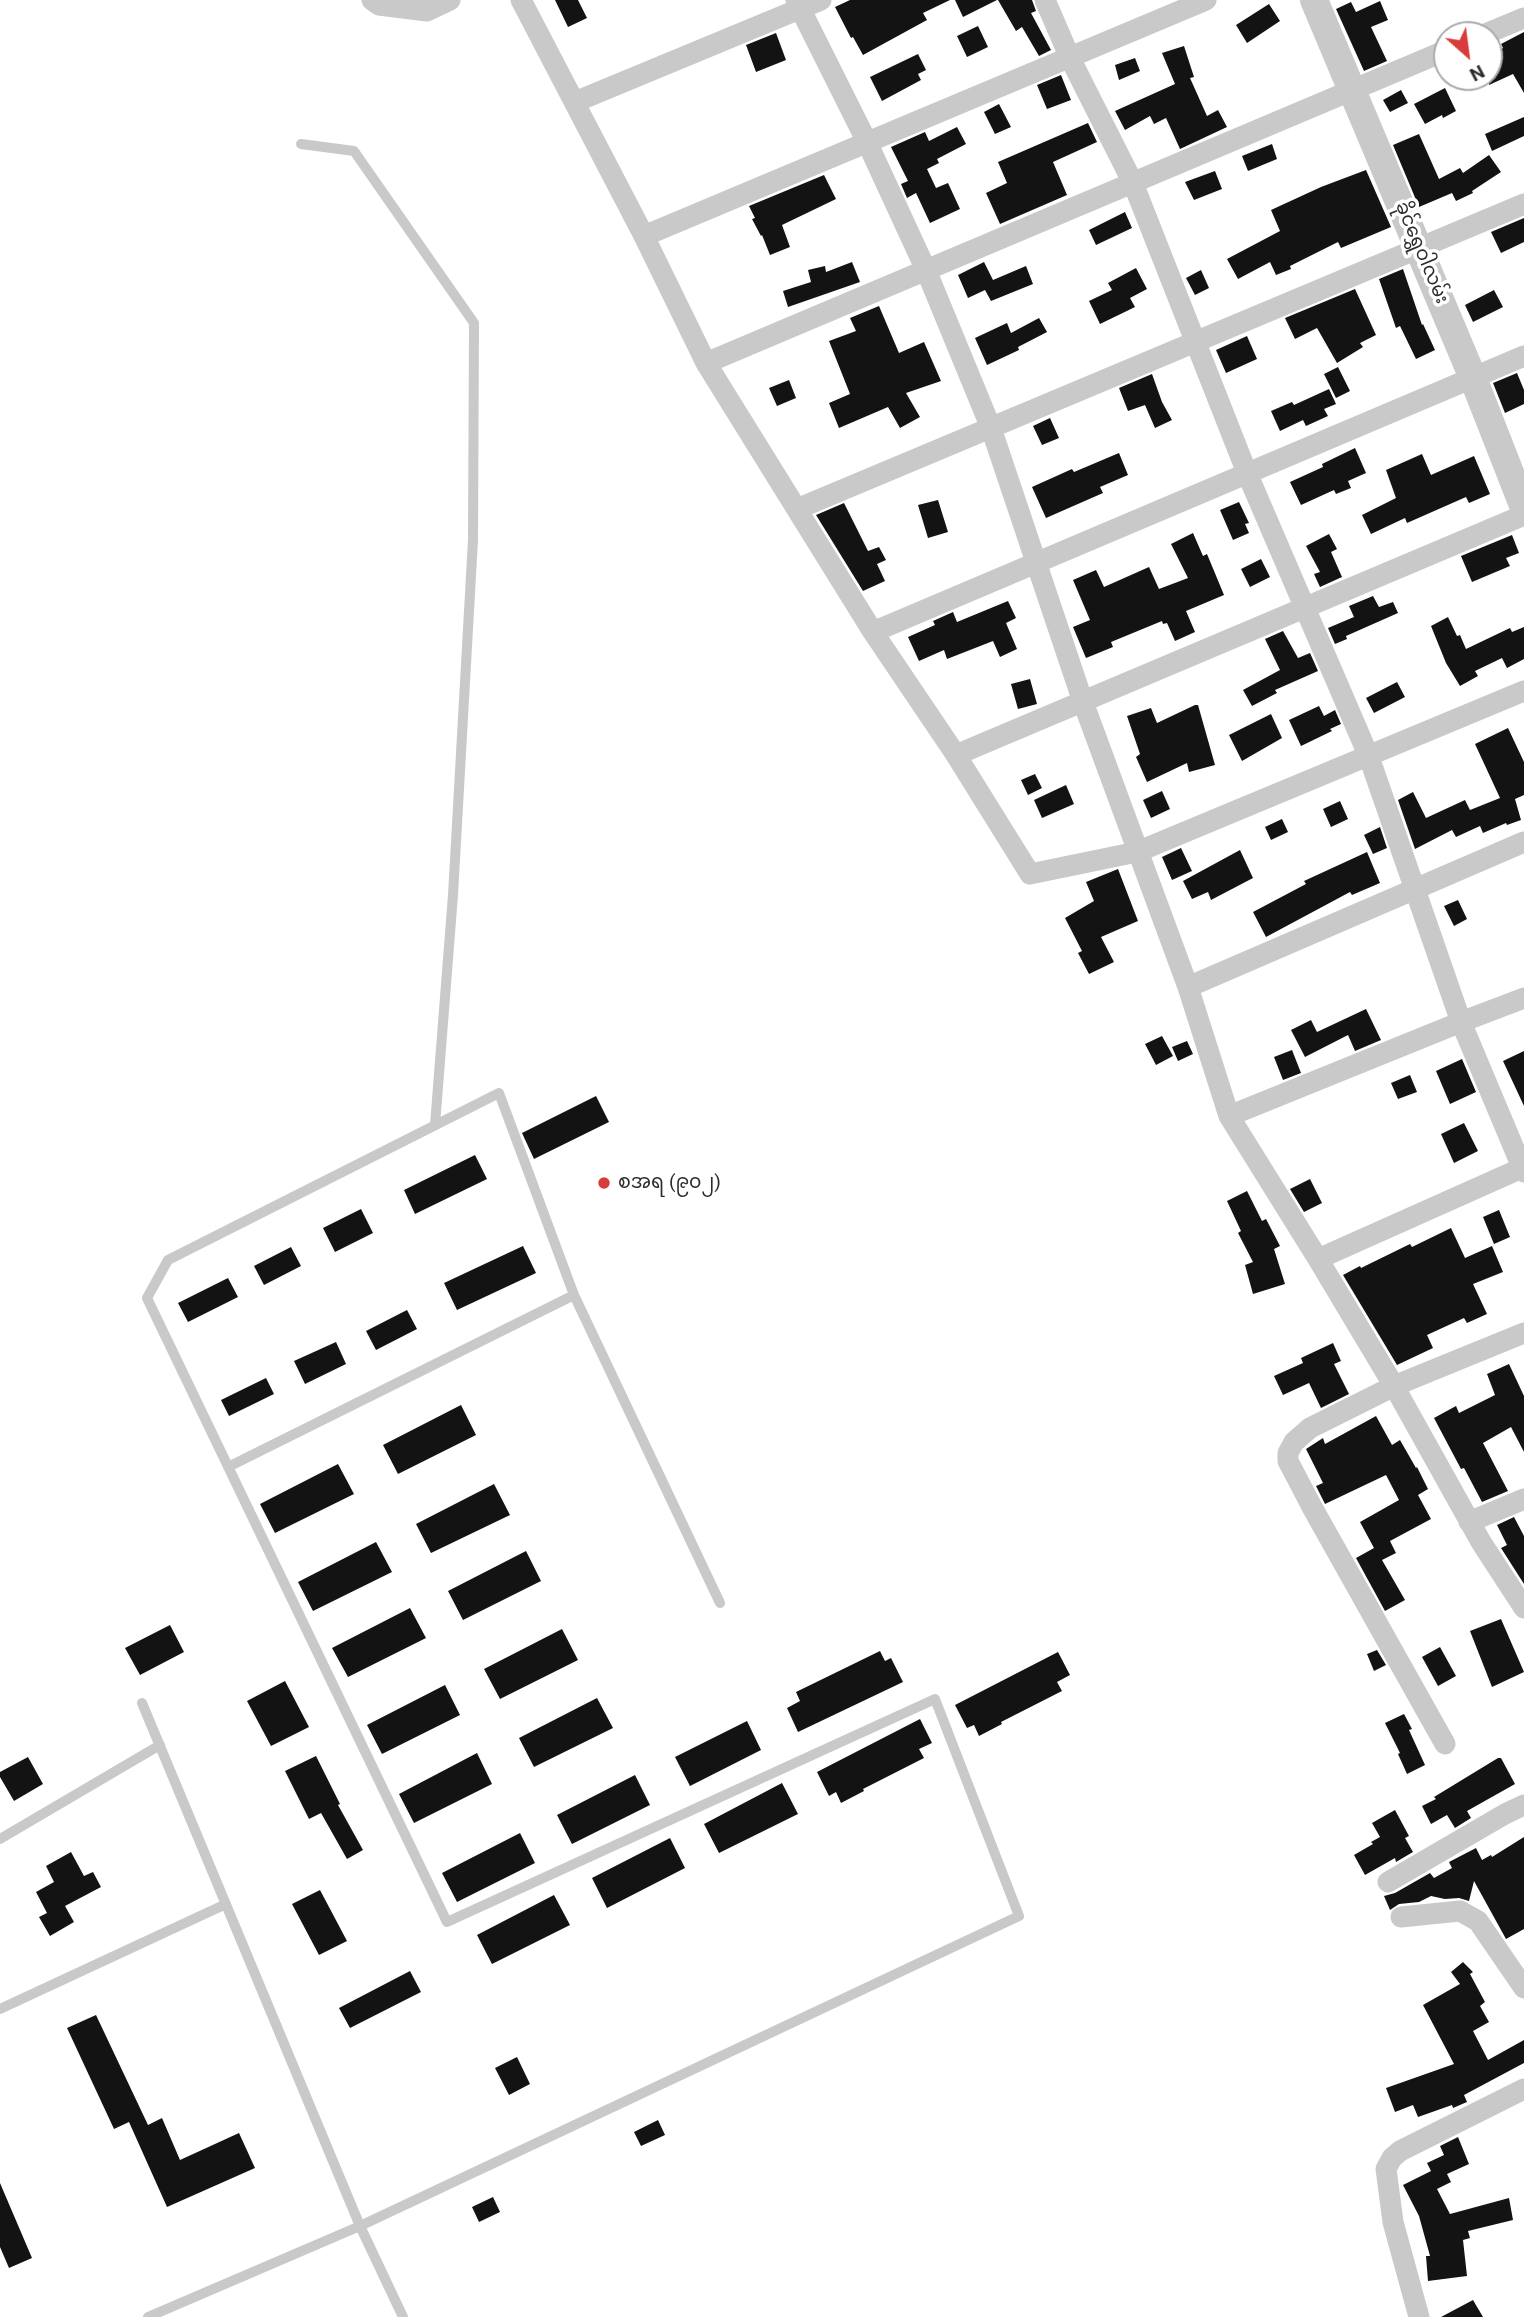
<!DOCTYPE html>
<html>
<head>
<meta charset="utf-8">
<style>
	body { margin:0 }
	#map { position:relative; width:1524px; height:2317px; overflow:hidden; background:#fff; font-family:Roboto,sans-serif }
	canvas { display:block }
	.north { position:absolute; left:1433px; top:21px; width:70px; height:70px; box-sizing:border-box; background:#fff; border:2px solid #ababab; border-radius:50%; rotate:152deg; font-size:19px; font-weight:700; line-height:28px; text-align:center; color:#2c2c2c }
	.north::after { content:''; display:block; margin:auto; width:24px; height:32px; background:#d73e3b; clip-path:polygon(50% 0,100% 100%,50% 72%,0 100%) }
</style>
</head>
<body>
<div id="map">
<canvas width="1524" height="2317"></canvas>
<div class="north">N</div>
</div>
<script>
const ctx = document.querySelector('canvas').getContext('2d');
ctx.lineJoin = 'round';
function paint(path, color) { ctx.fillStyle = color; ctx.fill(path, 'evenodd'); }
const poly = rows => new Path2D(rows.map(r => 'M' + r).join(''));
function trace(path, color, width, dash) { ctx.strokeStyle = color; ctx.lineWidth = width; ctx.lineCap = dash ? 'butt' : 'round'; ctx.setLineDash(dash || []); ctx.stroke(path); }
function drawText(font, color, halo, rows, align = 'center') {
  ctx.font = font + ' Roboto,"Noto Sans Myanmar",sans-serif'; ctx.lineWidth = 7; ctx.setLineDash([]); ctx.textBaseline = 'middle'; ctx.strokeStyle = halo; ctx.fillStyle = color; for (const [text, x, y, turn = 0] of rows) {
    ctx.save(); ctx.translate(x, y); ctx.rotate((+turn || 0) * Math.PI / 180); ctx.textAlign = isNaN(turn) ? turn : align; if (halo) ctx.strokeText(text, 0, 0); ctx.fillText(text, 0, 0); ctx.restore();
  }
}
const building = poly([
	[555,0,578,0,587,18,568,27],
	[850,0,950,0,923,13,927,20,863,55,853,37,851,38,835,7],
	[955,0,997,0,963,17],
	[998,0,1032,0,1036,11,1031,13,1051,50,1039,56,1022,27,1016,31],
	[1380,1,1388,20,1371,27,1387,61,1364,71,1336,9,1351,2,1356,12],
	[1269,4,1280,21,1247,43,1236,25],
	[978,26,988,47,967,57,957,36],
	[1524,32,1524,93,1513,74,1489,85,1489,54,1503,48,1501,44],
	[776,33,786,60,756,72,746,45],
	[1184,46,1194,77,1190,78,1207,116,1218,110,1227,127,1180,149,1166,118,1154,124,1150,116,1125,130,1115,111,1175,84,1162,53],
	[918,54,926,70,918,74,921,80,882,101,870,77],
	[1135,58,1140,71,1119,80,1115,65],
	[1061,75,1071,100,1047,109,1037,85],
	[1445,88,1456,111,1443,118,1442,115,1425,124,1414,104],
	[1401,90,1408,103,1390,112,1383,100],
	[999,104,1011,127,995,134,984,112],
	[1524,117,1524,136,1492,151,1485,134],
	[1088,123,1097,142,1053,162,1067,195,1000,224,986,193,1007,183,998,162],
	[957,127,966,144,937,159,939,163,927,169,936,188,948,183,960,209,930,223,916,193,907,198,901,184,908,181,891,147,925,132,929,141],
	[1419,134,1439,179,1460,168,1463,173,1489,155,1501,172,1472,191,1473,193,1456,201,1452,193,1419,207,1393,145],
	[1272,144,1277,159,1248,171,1242,156],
	[1366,170,1391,227,1341,248,1338,242,1290,266,1291,269,1276,275,1270,262,1238,279,1227,259,1280,231,1271,210,1321,187],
	[1215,171,1222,189,1194,200,1185,182],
	[824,175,836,199,782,225,790,247,770,255,762,235,761,236,752,219,755,218,749,206],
	[1125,212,1132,228,1096,245,1089,230],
	[1524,218,1524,242,1501,253,1491,232],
	[852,262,860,282,788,307,783,291,811,282,808,270,825,266,826,272],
	[984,262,993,280,1026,266,1033,284,991,301,985,290,968,298,958,275],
	[1136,268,1147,289,1130,298,1135,307,1100,324,1089,301,1112,290,1108,283],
	[1403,269,1422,325,1423,324,1435,350,1416,359,1400,326,1396,328,1379,279],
	[1201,270,1209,288,1195,295,1186,278],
	[1355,289,1376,335,1360,343,1363,347,1337,363,1317,328,1295,339,1285,318],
	[1494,290,1503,307,1473,322,1465,305],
	[879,306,899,353,924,342,941,381,906,393,920,417,900,428,888,407,839,428,829,403,850,394,829,341,856,331,850,318],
	[1039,318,1047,332,1018,347,1019,350,987,365,975,338,1007,323,1011,333],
	[1247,336,1257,359,1226,373,1216,350],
	[1338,367,1350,391,1336,398,1324,374],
	[1517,373,1524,390,1524,404,1505,413,1493,383],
	[1152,374,1162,402,1172,420,1155,428,1145,405,1128,411,1119,388],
	[789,380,796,398,777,406,769,388],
	[1329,389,1336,404,1324,409,1328,416,1306,426,1303,420,1280,431,1271,411,1292,402,1294,405],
	[1050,418,1059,438,1042,445,1033,426],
	[1355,448,1366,473,1348,481,1351,488,1336,494,1334,490,1301,505,1290,482,1323,467,1322,464],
	[1119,453,1128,475,1100,487,1103,493,1046,518,1032,487,1072,469,1074,472],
	[1422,454,1431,475,1474,456,1490,494,1469,503,1466,497,1407,523,1405,518,1371,534,1362,515,1396,498,1386,470],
	[938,500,948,532,928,538,918,505],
	[1239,502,1249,523,1245,524,1249,533,1233,540,1220,510],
	[844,503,868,551,879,547,886,560,877,564,885,581,863,591,816,515],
	[1193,533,1203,556,1207,554,1224,595,1186,611,1195,632,1175,641,1167,623,1163,624,1162,621,1111,642,1113,647,1086,658,1073,627,1090,620,1073,580,1096,570,1104,587,1149,567,1159,589,1188,578,1171,544],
	[1329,534,1337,549,1331,552,1342,577,1320,587,1314,574,1320,572,1306,546],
	[1512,535,1519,553,1506,558,1510,566,1472,582,1461,556],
	[1261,559,1270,577,1250,587,1241,569],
	[1373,596,1379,607,1393,602,1398,613,1346,636,1347,639,1335,644,1328,628,1354,617,1349,606],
	[1008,601,1016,618,1006,623,1017,649,1000,657,993,641,947,659,944,650,919,661,908,637,935,625,933,621,953,612,957,622],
	[1448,617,1457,636,1460,635,1466,649,1510,628,1512,632,1524,627,1524,659,1507,668,1502,658,1475,671,1478,676,1460,686,1446,663,1431,626],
	[1283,631,1298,658,1310,653,1318,671,1275,690,1277,693,1252,706,1243,690,1280,670,1265,639],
	[1030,679,1037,704,1018,709,1011,684],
	[1397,682,1405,697,1374,713,1366,698],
	[1195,705,1198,705,1215,765,1189,772,1187,763,1147,782,1136,757,1140,754,1127,716,1151,708,1157,723],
	[1319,706,1324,716,1335,710,1341,724,1330,729,1332,731,1301,746,1289,720],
	[1271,714,1282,738,1242,761,1229,735],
	[1508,728,1524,762,1524,795,1515,799,1521,820,1507,825,1506,823,1483,833,1480,826,1456,837,1452,830,1415,849,1398,800,1413,792,1426,818,1465,800,1470,810,1500,798,1475,744],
	[1035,774,1042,788,1028,795,1021,780],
	[1066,785,1074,804,1042,818,1034,800],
	[1162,791,1170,809,1151,818,1143,800],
	[1340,801,1348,819,1331,827,1323,809],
	[1282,819,1288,832,1271,840,1265,827],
	[1380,827,1387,848,1373,854,1364,835],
	[1181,848,1192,871,1172,880,1162,857],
	[1240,850,1253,878,1211,900,1208,892,1192,899,1183,881],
	[1367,852,1380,883,1352,895,1350,892,1266,937,1253,912,1306,884,1304,881],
	[1118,869,1138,921,1101,937,1114,962,1089,974,1078,953,1082,951,1065,918,1094,901,1086,882],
	[1458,900,1467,919,1454,926,1444,906],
	[1366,1009,1381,1040,1355,1051,1348,1035,1305,1057,1291,1030,1311,1020,1317,1032],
	[1162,1036,1173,1056,1156,1065,1145,1044],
	[1187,1041,1193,1054,1178,1061,1172,1047],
	[1292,1050,1301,1073,1283,1080,1274,1057],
	[1524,1051,1524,1106,1503,1061],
	[1462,1059,1476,1092,1450,1104,1436,1071],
	[1410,1075,1417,1092,1398,1099,1391,1083],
	[596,1096,609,1122,534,1159,522,1133],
	[1464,1123,1478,1151,1454,1163,1441,1134],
	[475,1155,487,1179,415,1214,404,1190],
	[1310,1179,1322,1203,1304,1212,1290,1189],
	[1247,1191,1262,1221,1266,1219,1280,1246,1274,1249,1285,1284,1253,1294,1245,1265,1253,1262,1238,1233,1241,1231,1227,1201],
	[361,1209,373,1233,335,1252,323,1228],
	[1499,1210,1510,1237,1494,1244,1483,1217],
	[1451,1228,1465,1258,1492,1246,1503,1272,1473,1284,1487,1314,1467,1323,1464,1318,1427,1335,1433,1348,1397,1365,1343,1275,1360,1266,1361,1268,1410,1244,1412,1247],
	[523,1246,536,1273,457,1310,444,1283],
	[291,1247,301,1266,264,1285,254,1266],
	[228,1278,238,1297,188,1322,178,1303],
	[407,1310,417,1329,376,1350,366,1331],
	[336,1342,346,1364,305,1384,294,1361],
	[1333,1343,1341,1361,1334,1364,1349,1394,1321,1408,1309,1383,1283,1395,1274,1376,1303,1363,1301,1358],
	[1509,1364,1524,1396,1524,1452,1511,1427,1483,1443,1508,1491,1482,1502,1464,1468,1461,1469,1434,1418,1456,1406,1459,1413,1495,1395,1487,1374],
	[266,1378,274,1394,229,1416,221,1400],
	[461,1405,476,1435,398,1474,383,1445],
	[1376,1416,1392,1445,1400,1440,1416,1468,1417,1467,1428,1489,1418,1495,1431,1519,1390,1541,1396,1553,1382,1560,1405,1600,1385,1611,1356,1558,1374,1548,1360,1522,1399,1500,1386,1475,1325,1504,1316,1486,1323,1483,1306,1449,1323,1438,1325,1444],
	[338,1464,354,1494,275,1533,260,1504],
	[494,1484,510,1515,431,1553,416,1524],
	[1514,1517,1524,1536,1524,1584,1501,1548,1507,1545,1497,1525],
	[376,1542,392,1572,313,1611,298,1582],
	[526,1551,541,1581,463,1620,448,1591],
	[410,1608,426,1638,348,1677,332,1648],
	[1501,1619,1524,1672,1492,1687,1470,1631],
	[170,1625,184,1652,140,1675,125,1648],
	[562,1629,578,1660,500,1699,484,1669],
	[1440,1647,1456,1676,1438,1686,1422,1657],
	[1377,1650,1386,1665,1374,1671,1367,1654],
	[880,1651,885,1661,891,1658,903,1682,798,1732,787,1708,800,1701,796,1692],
	[1058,1652,1070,1675,1057,1682,1062,1691,1001,1722,1002,1724,979,1736,974,1725,967,1728,955,1705],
	[285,1681,309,1727,271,1746,247,1701],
	[445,1685,460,1715,382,1754,367,1725],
	[597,1698,613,1728,534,1767,519,1738],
	[1404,1714,1412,1729,1409,1730,1425,1765,1407,1774,1398,1754,1400,1753,1385,1723],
	[920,1719,932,1743,919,1749,924,1758,863,1789,864,1791,841,1803,836,1792,829,1796,817,1772],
	[747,1721,761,1750,690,1786,675,1757],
	[477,1753,492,1784,414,1823,399,1794],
	[316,1756,340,1804,338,1805,363,1850,347,1859,321,1813,309,1819,285,1771],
	[28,1757,43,1784,14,1801,0,1777,0,1772],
	[1498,1758,1501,1758,1515,1784,1467,1811,1471,1818,1455,1828,1447,1815,1431,1824,1422,1806,1436,1799,1434,1797],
	[635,1775,650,1805,572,1844,557,1815],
	[782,1783,798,1814,719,1853,704,1824],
	[1395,1810,1409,1836,1405,1838,1413,1852,1396,1862,1395,1858,1365,1875,1354,1855,1373,1844,1371,1842,1380,1837,1372,1823],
	[520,1833,535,1863,457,1902,442,1873],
	[1524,1837,1524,1929,1506,1939,1474,1881,1469,1901,1459,1898,1445,1899,1431,1896,1419,1902,1399,1904,1390,1910,1384,1896,1395,1893,1430,1873,1434,1878,1452,1868,1449,1862,1476,1848,1482,1860,1491,1855,1492,1857],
	[670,1838,685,1868,607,1908,592,1878],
	[71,1852,84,1876,93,1872,101,1887,65,1906,74,1922,50,1936,39,1917,47,1913,36,1892,54,1882,46,1866],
	[320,1890,347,1941,319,1955,292,1904],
	[554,1895,570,1925,492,1964,477,1935],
	[1463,1962,1473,1972,1470,1974,1485,2002,1480,2006,1489,2022,1473,2031,1488,2060,1524,2040,1524,2063,1464,2095,1467,2102,1453,2108,1452,2105,1418,2117,1413,2105,1395,2112,1386,2088,1454,2064,1423,2005,1460,1984,1451,1972],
	[410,1971,421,1992,350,2028,339,2008],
	[96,2015,148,2125,162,2118,180,2160,239,2133,255,2168,167,2207,129,2122,114,2129,67,2028],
	[517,2057,530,2084,509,2095,495,2068],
	[658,2120,665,2135,641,2146,634,2132],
	[1458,2137,1469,2164,1447,2174,1451,2182,1437,2189,1450,2214,1509,2198,1513,2220,1468,2231,1470,2238,1463,2240,1467,2276,1428,2281,1426,2256,1430,2256,1419,2216,1403,2185,1431,2171,1427,2163,1444,2155,1440,2146],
	[0,2183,32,2258,9,2268,0,2247],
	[493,2197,500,2212,479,2222,472,2207],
	[1473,2300,1483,2317,1441,2317]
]);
const service = poly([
	[301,144,354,151,474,323,473,540,453,895,435,1125],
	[228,1467,574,1295],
	[142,1703,360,2226,403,2317],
	[0,1839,160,1745],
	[0,2009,226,1904],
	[148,2317,360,2226,1019,1916,935,1699,447,1922,147,1298,168,1260,499,1093,574,1295,720,1603]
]);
const minor = poly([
	[372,0,379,5,427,11,450,0],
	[521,0,644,236,706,363,873,632,956,755,1030,874,1137,852,1524,691],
	[796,0,867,142,926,270,991,428,1083,702,1188,987,1229,1116,1318,1259,1394,1386,1481,1542,1524,1608],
	[1045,0,1070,58,1133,183,1247,473,1369,757,1461,1022,1524,1172],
	[1483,35,1524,18],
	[575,102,821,0],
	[644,236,1206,0],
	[706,363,1447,50],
	[797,509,1524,204],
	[873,632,1524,356],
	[956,755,1524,515],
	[1188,987,1524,842],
	[1229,1116,1461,1022,1524,998],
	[1318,1259,1524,1167],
	[1469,1522,1524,1499],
	[1445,1744,1312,1507,1288,1461,1288,1453,1294,1442,1310,1428,1394,1386,1524,1333],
	[1388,1882,1505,1814,1524,1805],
	[1401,1917,1460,1911,1478,1921,1524,1988],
	[1419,2317,1393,2222,1386,2169,1392,2158,1400,2151,1524,2089]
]);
const tertiary = poly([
	[1314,0,1473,378,1524,508]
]);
const markers = [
	[604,1183,7,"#d73e3b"]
];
const streetNames = [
	["ခိုင်ရွှေဝါလမ်း",1421,253,67]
];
const poiNames = [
	["စအရ (၉၀၂)",618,1183]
];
paint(building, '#131313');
trace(service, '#c9c9c9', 10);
trace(minor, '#c9c9c9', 21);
trace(tertiary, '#c9c9c9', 28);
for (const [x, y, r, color] of markers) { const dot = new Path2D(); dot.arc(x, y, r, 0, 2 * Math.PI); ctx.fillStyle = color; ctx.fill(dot); trace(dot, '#fff', 2.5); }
drawText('19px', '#2c2c2c', '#fff', streetNames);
drawText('19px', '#2c2c2c', '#fff', poiNames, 'left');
</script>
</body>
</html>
